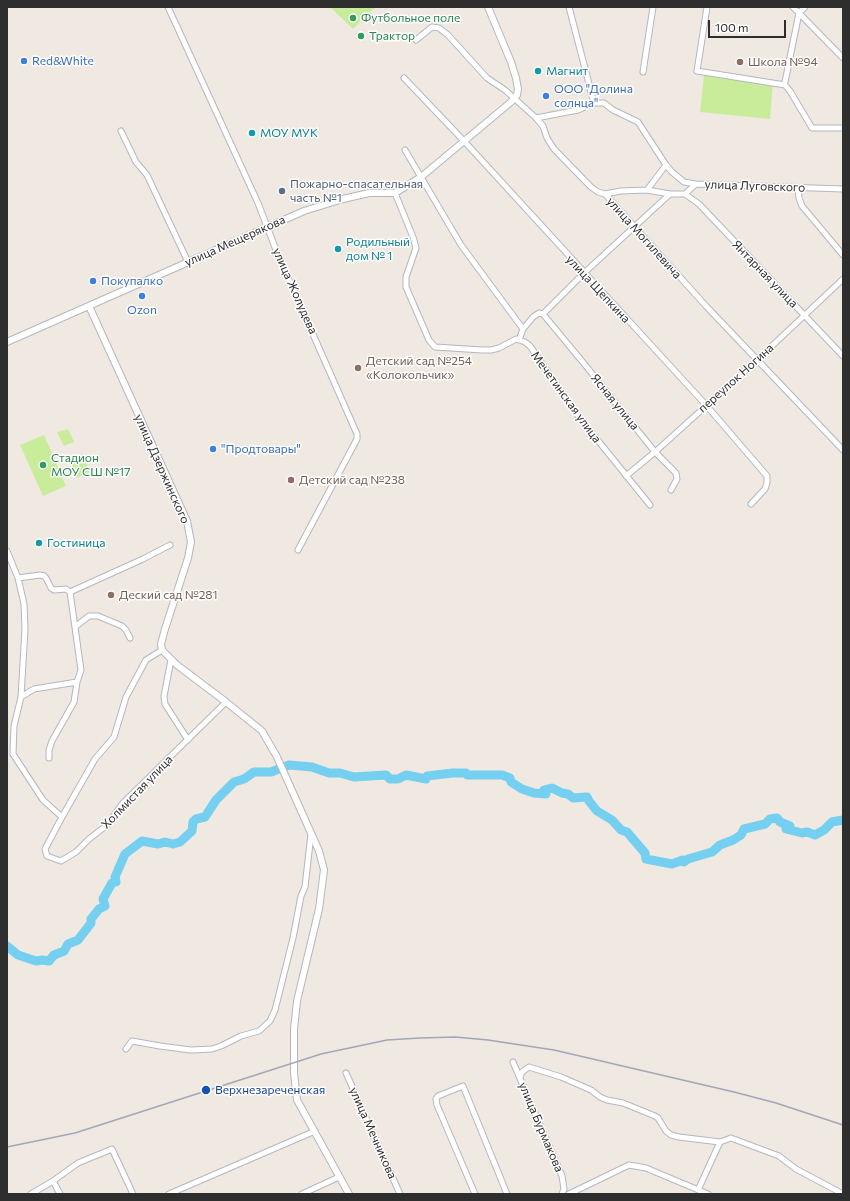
<!DOCTYPE html>
<html>
<head>
<meta charset="utf-8">
<style>
	body { margin:0 }
	#map { position:relative; width:850px; height:1201px; overflow:hidden; background:#efe9e1; font-family:Commissioner,sans-serif }
	canvas { display:block }
	.frame { position:absolute; inset:0; border:8px solid #2e2e2e; pointer-events:none }
	.scale { position:absolute; left:708px; top:20px; width:78px; height:18px; box-sizing:border-box; border:2px solid #2e2e2e; border-top:0; padding-left:5px; font-size:12px; line-height:14px; white-space:nowrap; color:#2e2e2e; -webkit-text-stroke:3px #fff; paint-order:stroke }
</style>
</head>
<body>
<div id="map">
<canvas width="850" height="1201"></canvas>
<div class="frame"></div>
<div class="scale">100 m</div>
</div>
<script>
const ctx = document.querySelector('canvas').getContext('2d');
ctx.lineJoin = 'round';
function paint(path, color) { ctx.fillStyle = color; ctx.fill(path, 'evenodd'); }
const poly = rows => new Path2D(rows.map(r => 'M' + r).join(''));
function trace(path, color, width, dash) { ctx.strokeStyle = color; ctx.lineWidth = width; ctx.lineCap = dash ? 'butt' : 'round'; ctx.setLineDash(dash || []); ctx.stroke(path); }
function drawText(font, color, halo, rows, align = 'center') {
  ctx.font = font + ' Commissioner,sans-serif'; ctx.lineWidth = 3; ctx.setLineDash([]); ctx.textBaseline = 'middle'; ctx.strokeStyle = halo; ctx.fillStyle = color; for (const [text, x, y, turn = 0] of rows) {
    ctx.save(); ctx.translate(x, y); ctx.rotate((+turn || 0) * Math.PI / 180); ctx.textAlign = isNaN(turn) ? turn : align; if (halo) ctx.strokeText(text, 0, 0); ctx.fillText(text, 0, 0); ctx.restore();
  }
}
const pitch = poly([
	[330,7,375,7,353,29],
	[704,75,773,81,770,119,700,112],
	[68,429,74,442,64,446,57,432],
	[44,435,66,486,43,496,20,445],
	[82,454,90,472,76,478,69,460]
]);
const river = poly([
	[7,946,18,955,36,961,42,960,49,961,54,955,64,951,68,944,78,940,91,923,91,919,99,909,105,906,103,899,112,883,116,882,115,877,125,854,142,841,158,844,165,842,173,844,180,842,192,831,193,822,196,819,205,817,216,800,234,782,244,779,254,772,271,772,289,765,312,767,329,773,340,773,354,777,386,775,390,779,398,779,406,775,426,779,427,776,453,773,466,773,467,775,502,775,510,778,511,782,522,789,534,793,546,794,544,790,552,788,562,793,568,794,573,798,587,797,589,801,597,811,612,820,621,830,627,832,645,853,646,859,672,864,683,860,684,862,688,859,712,852,720,845,733,840,741,835,744,829,765,824,770,819,777,818,780,822,790,826,786,829,802,833,807,832,815,835,824,830,832,822,843,820]
]);
const minor = poly([
	[168,7,258,203,278,255,357,434,357,439,298,550],
	[569,7,594,103,604,103,613,110,638,122,666,165,647,190],
	[707,7,697,71,785,85,790,91,812,128,843,128],
	[793,7,843,58],
	[416,40,432,27,439,28,448,35,487,78,505,90,536,118,543,126,547,138,554,149,591,187,598,192,605,194,706,306,843,450],
	[643,72,653,7],
	[404,78,464,141,706,405,767,476,767,483,765,489,751,504],
	[785,82,799,13,805,7],
	[536,118,578,110,594,103],
	[121,131,136,162,147,175,188,262],
	[405,150,461,245,523,329],
	[666,165,672,172,684,182,696,184],
	[798,188,799,198,802,206,843,255],
	[395,193,413,237,416,248,406,277,406,287,429,340,435,347,482,350,491,350,499,348,516,339,525,342,530,346,579,417,650,505],
	[605,194,621,191,647,190,670,194,685,194,696,184,843,189],
	[685,194,699,204,843,356],
	[543,314,586,366,655,452,676,473,677,479,671,490],
	[519,340,523,329,533,317,539,313,543,314,584,273,670,194],
	[626,476,655,452,757,360,843,279],
	[7,551,18,578,24,604,25,629,21,697,14,726,13,754,43,800,62,817],
	[18,578,40,575,44,576,46,578,51,588,54,590,66,589,70,592],
	[75,627,89,616,98,616,122,626,126,630,130,638],
	[162,650,146,660,126,697,114,737,95,759,62,817,45,849,47,856,61,861,76,852,89,839,107,825,123,803,226,702],
	[171,660,164,696,165,704,188,740],
	[21,697,34,689,77,682],
	[49,758,49,750,52,741,74,702,77,682,81,670,70,592,143,559,170,545],
	[126,1049,132,1041,160,1046,191,1050,212,1049,221,1046,241,1036,259,1031,270,1021,275,1010,293,938,301,896,305,887,311,834],
	[513,1062,562,1176,564,1189,562,1194],
	[346,1073,400,1194],
	[520,1077,522,1072,529,1067,561,1077,591,1090,600,1097,607,1100,623,1103,655,1116,658,1118,666,1131,671,1135,679,1137,720,1142,731,1138,779,1156,796,1169,843,1194],
	[53,1181,60,1194],
	[698,1190,720,1142],
	[31,1194,53,1181,78,1163,112,1149,133,1194],
	[169,1194,315,1131],
	[302,1194,339,1177],
	[475,1194,437,1105,436,1099,438,1096,463,1086,507,1194],
	[569,1194,629,1165,646,1168,708,1194]
]);
const tertiary = poly([
	[89,306,187,521,191,542,188,558,165,629,161,644,162,650,177,665,226,702,262,731,277,757,319,851,324,870,319,909,297,1001,294,1029,294,1073,297,1100,349,1194],
	[7,342,304,211,343,199,369,193,395,193,421,177,511,102,517,95,518,89,516,78,511,62,488,7]
]);
const rail = poly([
	[7,1147,75,1133,321,1054,387,1040,420,1038,455,1037,488,1040,554,1050,734,1092,776,1103,843,1125]
]);
const markers = [
	[353,18,4,"#2e9e5b"],
	[361,36,4,"#2e9e5b"],
	[24,61,4,"#3f7fe0"],
	[740,62,4,"#8d6e63"],
	[538,71,4,"#0f9aa8"],
	[546,96,4,"#3f7fe0"],
	[252,133,4,"#0f9aa8"],
	[282,191,4,"#5c6f8a"],
	[338,249,4,"#0f9aa8"],
	[93,281,4,"#3f7fe0"],
	[142,296,4,"#3f7fe0"],
	[358,368,4,"#8d6e63"],
	[213,449,4,"#3f7fe0"],
	[43,465,4,"#2e9e5b"],
	[291,480,4,"#8d6e63"],
	[39,543,4,"#0f9aa8"],
	[111,595,4,"#8d6e63"],
	[206,1090,5,"#1a4fb4"]
];
const leisureNames = [
	["Футбольное поле",361,18],
	["Трактор",369,36],
	["Стадион",51,458],
	["МОУ СШ №17",51,472]
];
const shopNames = [
	["Red&White",32,61],
	["ООО \"Долина",554,89],
	["солнца\"",554,103],
	["Покупалко",101,281],
	["Ozon",142,310,"center"],
	["\"Продтовары\"",221,449]
];
const educationNames = [
	["Школа №94",748,62],
	["Детский сад №254",366,361],
	["«Колокольчик»",366,375],
	["Детский сад №238",299,480],
	["Деский сад №281",119,595]
];
const cultureNames = [
	["Магнит",546,71],
	["МОУ МУК",260,133],
	["Родильный",346,242],
	["дом № 1",346,256],
	["Гостиница",47,543]
];
const serviceNames = [
	["Пожарно-спасательная",290,184],
	["часть №1",290,198]
];
const streetNames = [
	["улица Луговского",755,186,2],
	["улица Могилевича",644,238,48],
	["улица Мещерякова",235,241,-24],
	["Янтарная улица",765,274,46],
	["улица Щепкина",598,289,47],
	["улица Жолудева",295,291,66],
	["переулок Ногина",736,378,-42],
	["Мечетинская улица",566,397,54],
	["Ясная улица",615,402,51],
	["улица Дзержинского",162,469,66],
	["Холмистая улица",137,792,-46],
	["улица Бурмакова",541,1127,67],
	["улица Мечникова",373,1133,66]
];
const transitNames = [
	["Верхнезареченская",215,1090]
];
paint(pitch, '#c9ec9a');
trace(river, '#75cff0', 9);
trace(minor, '#b4b7c1', 7);
trace(tertiary, '#b4b7c1', 8);
trace(minor, '#fff', 5);
trace(tertiary, '#fff', 6);
trace(rail, '#a3a6b8', 1.5);
for (const [x, y, r, color] of markers) { const dot = new Path2D(); dot.arc(x, y, r, 0, 2 * Math.PI); ctx.fillStyle = color; ctx.fill(dot); trace(dot, '#fff', 1.5); }
drawText('12px', '#27864d', '#fff', leisureNames, 'left');
drawText('12px', '#366cbe', '#fff', shopNames, 'left');
drawText('12px', '#785e54', '#fff', educationNames, 'left');
drawText('12px', '#0d838f', '#fff', cultureNames, 'left');
drawText('12px', '#4e5e75', '#fff', serviceNames, 'left');
drawText('12px', '#2e2e2e', '#fff', streetNames);
drawText('12px', '#164399', '#fff', transitNames, 'left');
</script>
</body>
</html>
